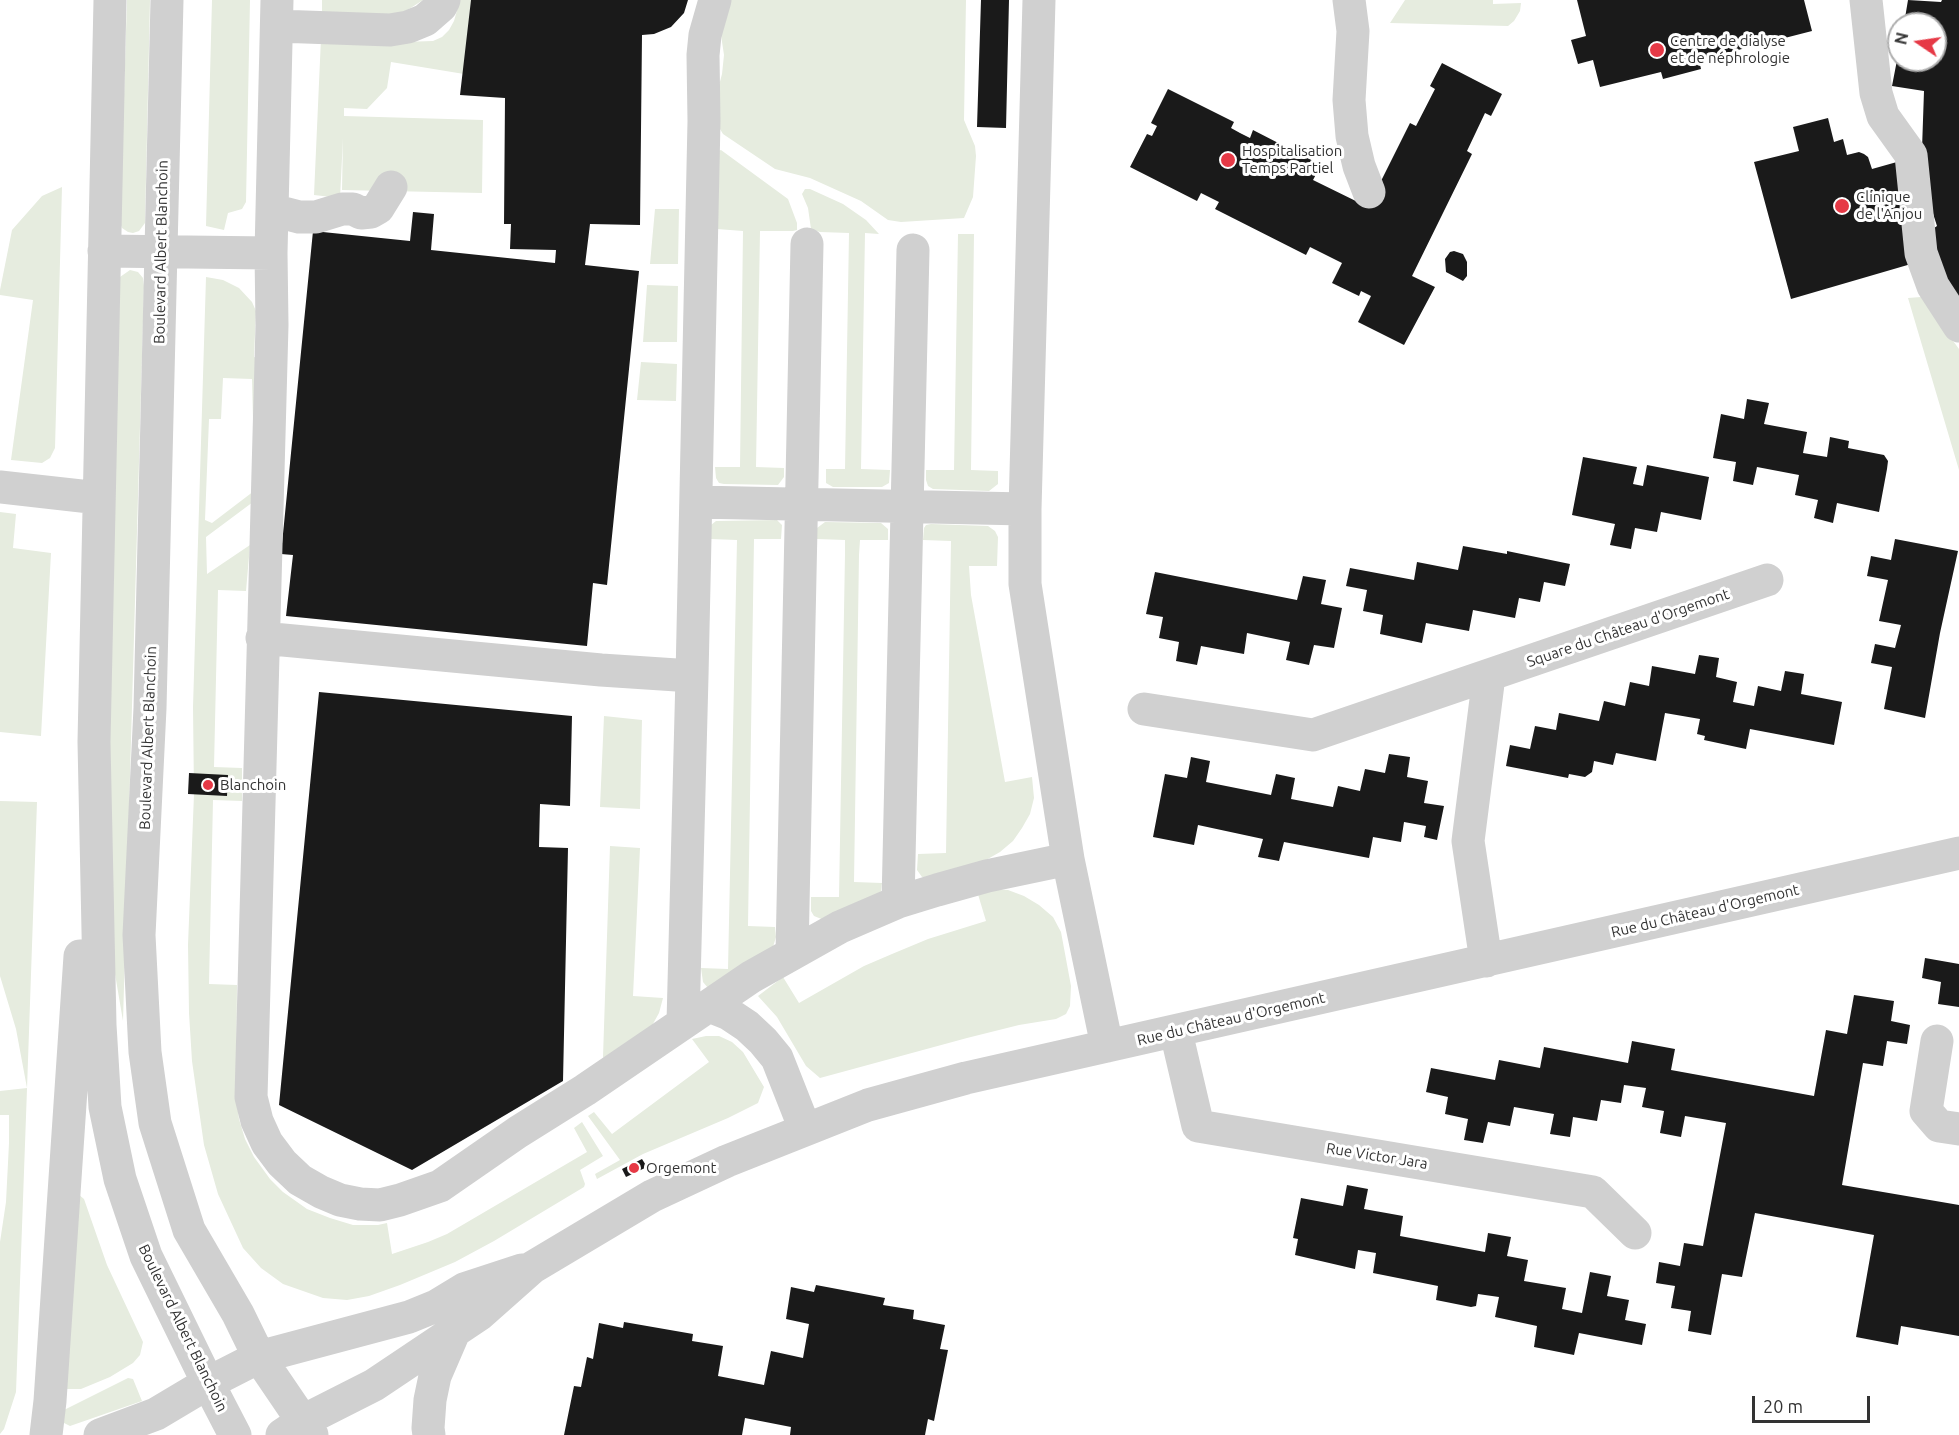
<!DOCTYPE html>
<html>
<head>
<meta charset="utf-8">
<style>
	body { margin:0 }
	#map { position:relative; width:1959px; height:1435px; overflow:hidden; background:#fff; font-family:Ubuntu,sans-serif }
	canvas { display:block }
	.north { position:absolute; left:1887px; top:12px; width:60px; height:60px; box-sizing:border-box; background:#fff; border:2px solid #adadad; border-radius:50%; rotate:283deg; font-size:16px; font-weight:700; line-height:24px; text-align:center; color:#333 }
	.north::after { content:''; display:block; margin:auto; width:21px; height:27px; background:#e63946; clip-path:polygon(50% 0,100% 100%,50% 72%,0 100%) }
	.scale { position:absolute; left:1752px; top:1396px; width:118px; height:27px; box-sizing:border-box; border:3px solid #333; border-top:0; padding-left:8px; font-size:18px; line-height:21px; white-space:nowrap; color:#333; -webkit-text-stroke:4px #fff; paint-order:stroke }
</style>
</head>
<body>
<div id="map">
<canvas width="1959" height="1435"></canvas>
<div class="north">N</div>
<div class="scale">20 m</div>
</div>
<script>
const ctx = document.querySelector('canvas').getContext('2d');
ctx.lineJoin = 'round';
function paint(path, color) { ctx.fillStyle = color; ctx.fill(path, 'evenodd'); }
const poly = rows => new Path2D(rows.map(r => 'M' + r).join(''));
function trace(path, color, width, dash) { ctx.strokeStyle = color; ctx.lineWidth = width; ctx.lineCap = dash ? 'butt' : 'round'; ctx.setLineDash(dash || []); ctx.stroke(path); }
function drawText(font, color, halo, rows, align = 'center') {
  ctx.font = font + ' Ubuntu,sans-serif'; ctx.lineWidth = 6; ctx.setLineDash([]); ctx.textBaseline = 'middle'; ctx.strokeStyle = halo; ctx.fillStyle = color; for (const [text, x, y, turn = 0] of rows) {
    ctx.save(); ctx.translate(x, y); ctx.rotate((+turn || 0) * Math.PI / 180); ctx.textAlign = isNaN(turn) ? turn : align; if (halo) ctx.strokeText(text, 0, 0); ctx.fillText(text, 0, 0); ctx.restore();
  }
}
const green = poly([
	[127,0,150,0,145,223,139,231,133,233,128,232,122,228,120,223],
	[212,0,250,0,246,202,242,209,228,213,224,230,206,226],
	[322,0,423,0,406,11,392,16,322,13],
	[460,0,471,0,464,74,391,62,387,88,367,109,344,108,344,116,483,120,482,193,342,190,343,138,340,198,314,195,321,38,403,42,433,41,442,37,449,30,454,21],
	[731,0,966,0,964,120,975,146,976,156,973,197,964,218,901,222,888,220,861,201,810,178,775,169,723,134,720,129,717,93,722,74,724,55,719,22],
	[1405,0,1493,0,1493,4,1521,3,1520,11,1514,21,1508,26,1390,23],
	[721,150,788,199,797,223,797,230,793,231,760,231,756,467,784,468,784,477,778,485,724,484,719,483,716,478,715,467,740,467,743,231,717,229,718,151],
	[62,187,55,448,50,458,42,463,11,460,33,300,0,295,0,290,12,230,42,196],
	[805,189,810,189,843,204,866,220,879,234,865,233,861,469,890,470,889,483,882,487,833,487,826,483,826,469,845,469,849,233,820,232,811,229,808,208,802,194],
	[655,209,679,209,678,264,650,264],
	[958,234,974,234,971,470,998,471,998,484,989,491,933,489,928,486,926,480,926,470,954,470],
	[130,270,138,272,143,278,144,286,123,1021,105,915,120,277],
	[206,277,223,280,239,288,252,302,256,311,254,357,265,359,253,420,252,379,223,378,221,419,209,419,205,520,212,523,254,491,253,502,206,537,207,574,250,545,246,591,218,590,214,767,242,768,242,801,213,800,209,984,237,985,236,1097,239,1119,245,1139,254,1157,270,1179,283,1192,307,1209,330,1218,353,1225,378,1225,387,1223,392,1254,428,1242,447,1234,587,1152,574,1128,582,1122,603,1156,580,1170,585,1184,584,1187,494,1241,455,1262,400,1285,369,1296,347,1300,323,1298,283,1284,261,1268,243,1248,218,1194,204,1145,192,1061,189,1013,188,945,194,794,193,707],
	[647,285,678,286,677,342,643,342],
	[1921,297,1959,349,1959,470,1908,298],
	[641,362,677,364,676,401,637,400],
	[0,512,16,514,13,548,51,553,41,736,0,732],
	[777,520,782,525,781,539,754,539,748,926,775,927,776,937,773,947,708,988,703,982,701,968,728,969,737,540,710,539,711,525,716,521],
	[825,522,881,523,888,529,888,540,860,540,859,555,854,882,882,883,881,891,878,896,824,920,814,916,811,911,811,897,839,897,845,554,845,540,817,539,817,528],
	[931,524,988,526,995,531,998,537,997,566,969,566,971,595,1005,782,1032,777,1034,798,1030,814,1022,828,1013,841,1000,852,986,860,926,877,922,877,917,870,918,854,946,853,951,541,923,540,924,528,926,525],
	[604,716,642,720,640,809,600,807],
	[0,801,37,802,27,1089,16,1392,4,1429,0,1434,0,1242,6,1202,9,1143,9,1115,0,1115,0,1091,27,1088,16,1029,0,976],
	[610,846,640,848,633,996,663,998,659,1013,649,1031,607,1061,603,1057],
	[990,889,1008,890,1024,896,1039,905,1053,917,1061,932,1071,986,1070,1006,1066,1014,1056,1019,1019,1025,967,1038,820,1078,806,1066,777,1017,758,996,783,977,799,1003,864,966,892,954,928,939,986,921,977,891],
	[706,1036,719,1036,732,1042,743,1052,764,1087,758,1103,728,1118,643,1154,597,1179,595,1174,620,1160,588,1116,594,1112,612,1134,709,1062,692,1039],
	[78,1194,84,1199,107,1265,143,1342,140,1355,133,1363,110,1377,81,1389,63,1389],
	[128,1378,133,1379,142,1401,70,1426,62,1422,62,1411]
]);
const building = poly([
	[471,0,688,0,684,13,671,27,654,34,642,35,640,225,590,224,585,265,639,271,607,585,593,583,587,646,286,616,293,555,281,554,313,231,410,241,413,212,434,214,431,250,555,263,556,250,510,249,511,224,504,224,505,98,460,95],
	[981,0,1009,0,1006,128,977,127],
	[1577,0,1804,0,1812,31,1699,60,1701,69,1663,79,1661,72,1600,87,1593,60,1578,64,1571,40,1586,36],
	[1908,0,1941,2,1942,0,1959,0,1959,296,1949,302,1927,233,1937,226,1929,201,1922,149,1924,91,1892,86,1898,55,1899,60,1935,60,1935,24,1904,24],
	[1442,63,1502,94,1491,116,1485,113,1467,151,1472,154,1412,276,1435,287,1404,345,1358,322,1371,296,1361,291,1359,296,1332,283,1342,263,1310,247,1306,255,1215,209,1219,202,1201,193,1197,201,1130,167,1147,134,1152,136,1157,126,1151,123,1168,89,1234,122,1231,128,1240,133,1250,138,1253,130,1321,165,1313,180,1368,207,1410,123,1416,126,1435,89,1430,86],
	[1828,118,1834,142,1843,139,1847,155,1859,152,1864,154,1868,157,1872,169,1904,160,1911,264,1791,299,1754,162,1799,151,1793,127],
	[1454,251,1463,254,1467,262,1467,276,1463,281,1446,272,1445,259,1450,252],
	[1747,399,1769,403,1764,424,1807,432,1803,453,1827,457,1830,437,1849,441,1848,448,1884,455,1888,461,1887,469,1879,512,1837,503,1833,523,1814,518,1818,500,1795,495,1799,475,1757,467,1753,485,1733,481,1736,462,1713,458,1721,414,1744,419],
	[1583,457,1637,467,1633,484,1643,486,1647,465,1709,477,1701,520,1661,512,1657,532,1635,528,1631,549,1610,545,1615,524,1572,515],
	[1895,539,1958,551,1940,633,1925,718,1884,709,1892,667,1871,663,1875,644,1895,648,1901,625,1879,621,1888,580,1867,576,1871,556,1891,560],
	[1463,546,1507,554,1507,551,1570,564,1565,586,1544,582,1540,602,1519,598,1515,618,1473,610,1469,631,1426,623,1422,643,1380,634,1383,615,1363,611,1367,590,1346,586,1350,568,1414,580,1417,562,1458,570],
	[1155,572,1297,600,1303,576,1326,580,1321,604,1342,608,1334,648,1314,645,1309,665,1286,660,1290,642,1247,633,1244,654,1201,646,1197,665,1176,661,1179,642,1159,638,1163,617,1146,614],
	[1699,655,1719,658,1716,677,1737,682,1733,702,1754,706,1758,686,1781,691,1785,671,1804,674,1801,694,1842,702,1834,745,1750,729,1746,749,1704,740,1705,736,1697,734,1700,719,1665,713,1656,761,1616,753,1613,765,1594,761,1592,772,1585,777,1569,774,1568,778,1506,766,1510,745,1530,749,1535,726,1556,730,1559,713,1599,721,1604,701,1625,706,1630,682,1649,686,1652,666,1695,674],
	[319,692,572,716,570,806,540,804,539,847,568,848,563,1081,412,1170,279,1105],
	[1389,754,1410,757,1407,777,1428,781,1424,803,1444,806,1437,840,1424,837,1426,826,1404,822,1401,842,1373,837,1369,858,1284,842,1279,861,1258,857,1263,839,1198,825,1194,845,1153,837,1165,774,1187,778,1191,757,1210,761,1206,782,1271,795,1276,774,1295,778,1291,799,1333,807,1338,786,1360,791,1365,769,1385,773],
	[189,773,228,775,227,796,188,794],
	[1925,958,1959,964,1959,1007,1938,1004,1941,982,1922,978],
	[1854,995,1894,1001,1891,1021,1910,1025,1907,1044,1887,1041,1883,1066,1863,1063,1842,1185,1959,1205,1959,1336,1901,1326,1898,1345,1856,1337,1874,1235,1755,1213,1742,1277,1722,1274,1711,1335,1688,1331,1691,1311,1671,1308,1675,1286,1656,1283,1659,1262,1680,1266,1684,1243,1703,1246,1726,1123,1685,1116,1681,1137,1660,1133,1664,1111,1642,1107,1646,1088,1624,1085,1621,1103,1601,1100,1597,1121,1573,1117,1570,1137,1550,1134,1554,1114,1514,1107,1510,1126,1488,1122,1483,1143,1464,1140,1468,1119,1445,1114,1448,1097,1426,1092,1431,1068,1495,1080,1499,1060,1540,1068,1544,1047,1628,1063,1632,1041,1675,1049,1671,1070,1814,1096,1826,1030,1847,1034],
	[642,1159,647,1167,626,1177,622,1169],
	[1347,1185,1368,1189,1364,1209,1403,1216,1400,1236,1485,1252,1488,1233,1511,1237,1507,1256,1528,1260,1524,1281,1566,1288,1562,1309,1582,1313,1590,1272,1611,1276,1607,1296,1629,1300,1625,1320,1646,1324,1642,1345,1579,1333,1574,1355,1534,1347,1537,1326,1495,1317,1499,1297,1478,1294,1476,1306,1471,1307,1436,1300,1438,1286,1373,1273,1376,1253,1358,1250,1355,1269,1295,1255,1298,1239,1293,1238,1301,1198,1343,1206],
	[816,1285,885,1298,883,1305,914,1310,913,1319,945,1325,940,1349,948,1350,934,1421,928,1419,925,1435,790,1435,791,1427,745,1418,742,1435,564,1435,574,1386,581,1387,587,1357,593,1359,599,1323,623,1328,624,1322,693,1334,692,1341,723,1346,718,1376,764,1385,771,1351,803,1358,809,1324,786,1319,791,1287,814,1292]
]);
const minor = poly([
	[110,0,94,742,100,1025,105,1107,120,1179,146,1256,208,1383,235,1435],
	[167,0,150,708,139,935,145,1052,155,1123,189,1230,238,1314,259,1357,312,1435],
	[277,0,271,253,272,325,251,1097,257,1121,267,1143,282,1163,300,1180,321,1192,340,1200,360,1204,380,1205,400,1200,440,1186,518,1132,585,1090,751,977,840,927,898,902,937,890,987,876,1068,859],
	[1039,0,1025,509,1025,584,1068,859,1107,1046],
	[1349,0,1353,31,1349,100,1352,136,1359,166,1369,192],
	[1866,0,1876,93,1883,116,1911,155,1921,253,1933,286,1959,326],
	[277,26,390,30,408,27,425,20,441,6,444,0],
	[272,210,299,217,316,217,342,209,353,209,361,213,371,212,378,208,391,187],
	[104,251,271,253],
	[0,487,99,498],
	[697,502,1025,509],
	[262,638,601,670,692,676,683,1022],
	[692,676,704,121,703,55,705,35,715,0],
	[1144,709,1313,735,1767,580],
	[898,902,913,250],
	[792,953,807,244],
	[1486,961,1468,841,1489,676],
	[709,1006,729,1014,747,1026,763,1041,777,1058,805,1129],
	[1176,1032,1198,1126,1593,1192,1635,1233],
	[1937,1041,1926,1111,1939,1126,1959,1129],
	[46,1435,50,1401,80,956],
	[100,1435,156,1414,208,1383,259,1357,409,1317,436,1306,464,1289,522,1270],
	[282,1435,303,1421,374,1385,480,1314,533,1267,652,1196,727,1161,868,1105,966,1078,1959,853],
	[429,1435,428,1428,430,1400,435,1376,454,1332]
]);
const markers = [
	[1657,50,8,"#e63946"],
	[1228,160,8,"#e63946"],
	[1842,206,8,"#e63946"],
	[208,785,6,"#e63946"],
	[634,1168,6,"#e63946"]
];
const poiNames = [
	["Centre de dialyse",1670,41],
	["et de néphrologie",1670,58],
	["Hospitalisation",1242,151],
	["Temps Partiel",1242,168],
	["Clinique",1856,197],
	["de l'Anjou",1856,214],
	["Blanchoin",220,785],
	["Orgemont",646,1168]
];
const streetNames = [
	["Boulevard Albert Blanchoin",161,252,-89],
	["Square du Château d'Orgemont",1628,628,-19],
	["Boulevard Albert Blanchoin",148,738,-88],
	["Rue du Château d'Orgemont",1705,911,-13],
	["Rue du Château d'Orgemont",1231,1019,-13],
	["Rue Victor Jara",1377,1156,9],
	["Boulevard Albert Blanchoin",183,1328,64]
];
paint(green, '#e6ecdf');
paint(building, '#1a1a1a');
trace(minor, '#d0d0d0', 33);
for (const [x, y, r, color] of markers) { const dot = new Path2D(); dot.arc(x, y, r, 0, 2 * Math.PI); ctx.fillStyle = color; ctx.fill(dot); trace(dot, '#fff', 2); }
drawText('15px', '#333', '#fff', poiNames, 'left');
drawText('15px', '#333', '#fff', streetNames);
</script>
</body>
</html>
